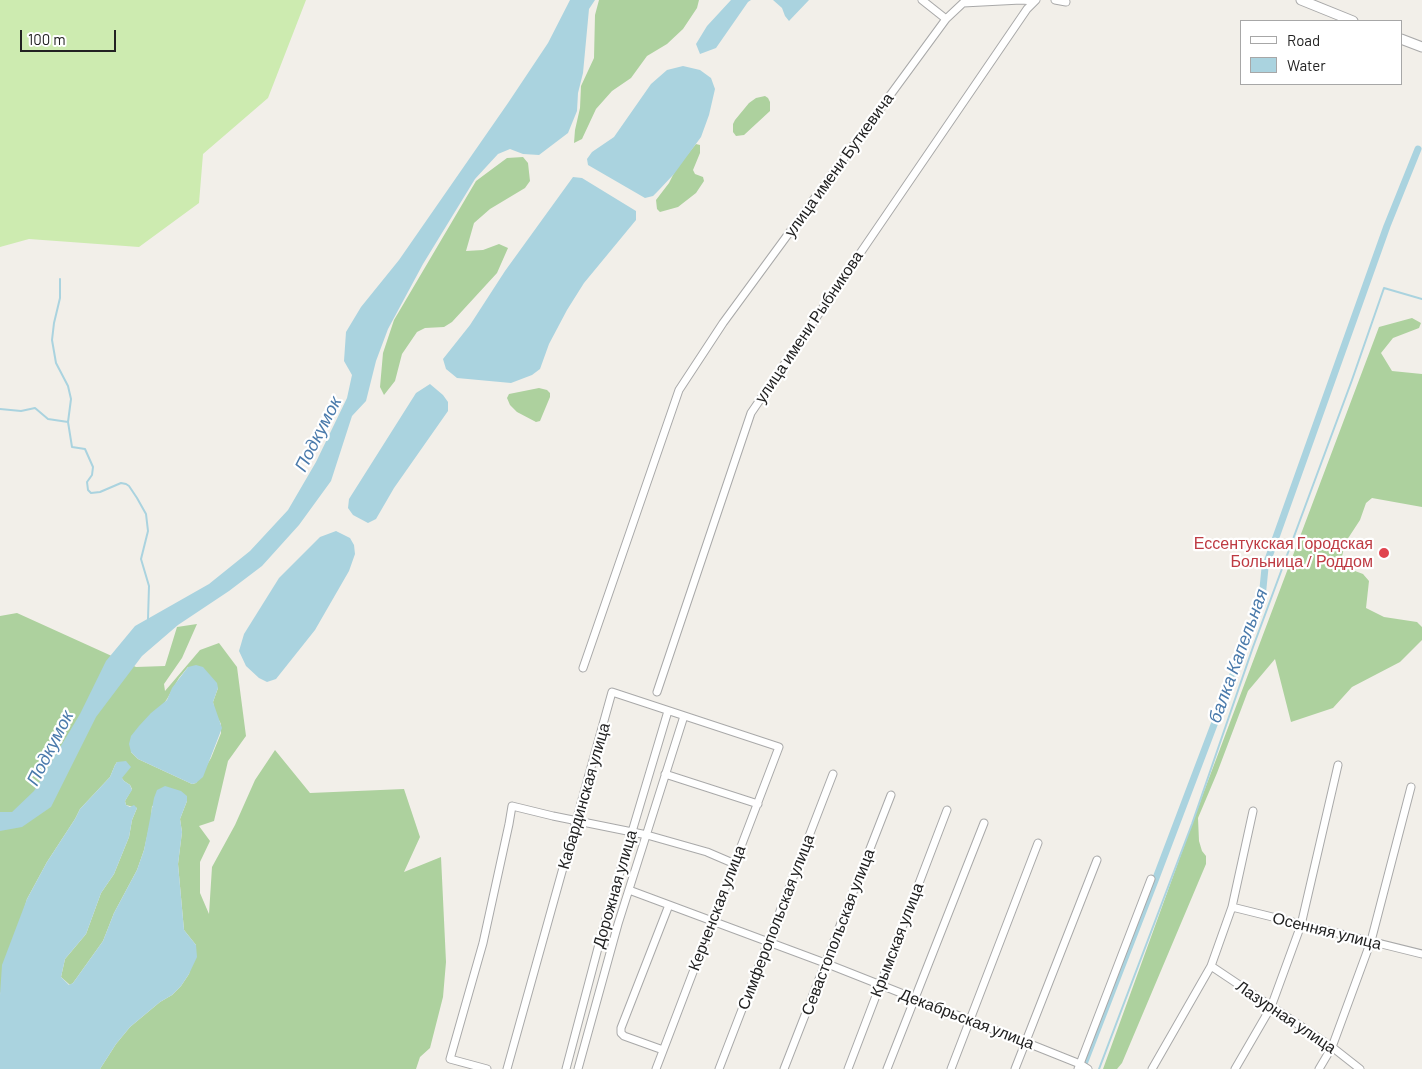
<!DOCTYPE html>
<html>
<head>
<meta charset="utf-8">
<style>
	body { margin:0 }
	#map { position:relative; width:1422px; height:1069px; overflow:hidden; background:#f2efe9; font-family:Barlow,sans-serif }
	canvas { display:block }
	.legend { position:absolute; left:1240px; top:20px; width:162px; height:65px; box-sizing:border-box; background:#fff; border:1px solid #a7a7a7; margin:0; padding:6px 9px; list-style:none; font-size:15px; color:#222 }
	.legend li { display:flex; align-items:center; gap:10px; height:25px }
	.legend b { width:25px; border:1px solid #a7a7a7 }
	.scale { position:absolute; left:20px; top:30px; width:96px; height:22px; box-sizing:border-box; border:2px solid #222; border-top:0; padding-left:6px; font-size:15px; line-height:18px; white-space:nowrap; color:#222; -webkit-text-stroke:4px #fff; paint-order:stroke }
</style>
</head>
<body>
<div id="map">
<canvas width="1422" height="1069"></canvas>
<ul class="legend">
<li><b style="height:6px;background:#fff"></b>Road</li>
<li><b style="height:14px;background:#aad3df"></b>Water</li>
</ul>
<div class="scale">100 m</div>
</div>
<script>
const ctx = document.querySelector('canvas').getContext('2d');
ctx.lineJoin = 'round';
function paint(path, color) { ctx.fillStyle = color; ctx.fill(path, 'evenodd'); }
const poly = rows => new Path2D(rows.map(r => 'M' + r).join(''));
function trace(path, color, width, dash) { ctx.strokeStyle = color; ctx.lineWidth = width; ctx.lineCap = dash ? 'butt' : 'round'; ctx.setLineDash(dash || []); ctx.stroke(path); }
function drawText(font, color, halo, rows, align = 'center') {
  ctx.font = font + ' Barlow,sans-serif'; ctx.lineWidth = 4.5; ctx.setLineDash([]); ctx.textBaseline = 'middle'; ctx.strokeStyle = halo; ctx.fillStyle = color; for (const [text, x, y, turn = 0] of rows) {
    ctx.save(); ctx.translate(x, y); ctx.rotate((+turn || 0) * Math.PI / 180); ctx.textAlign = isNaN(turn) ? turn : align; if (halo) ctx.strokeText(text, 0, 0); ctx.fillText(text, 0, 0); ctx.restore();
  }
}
const grass = poly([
	[0,0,306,0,268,98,203,154,199,203,139,247,29,239,0,247]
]);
const forest = poly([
	[599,0,699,0,697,8,683,29,667,44,647,56,631,78,612,91,596,109,582,139,574,143,575,130,580,108,581,86,594,58,595,15],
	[765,96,768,98,770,102,770,111,744,135,736,136,733,132,733,124,735,120,749,103,756,98],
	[696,144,700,145,700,153,693,170,695,174,703,177,704,181,696,193,678,207,660,212,657,209,656,200,669,183,677,167],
	[523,157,528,163,530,181,525,188,490,209,474,223,466,251,483,250,499,244,508,248,497,273,452,322,444,327,425,328,417,332,402,354,395,381,384,395,380,387,383,353,394,320,476,181,507,158],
	[1412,318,1421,323,1419,328,1393,338,1381,353,1392,371,1422,374,1422,507,1372,498,1366,503,1360,520,1345,543,1341,561,1347,568,1363,574,1369,581,1366,608,1384,617,1417,622,1422,627,1422,640,1400,662,1352,687,1333,708,1291,722,1275,659,1248,691,1217,773,1198,818,1199,841,1202,851,1206,856,1206,864,1122,1063,1117,1069,1103,1069,1203,794,1379,327],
	[539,388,547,390,550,393,550,397,540,421,536,422,517,412,510,405,507,398,509,394],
	[17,613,136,667,165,666,177,627,197,624,182,658,164,684,165,691,200,650,219,643,237,667,246,736,228,761,214,821,199,826,210,841,200,862,200,893,209,914,212,867,235,825,255,780,275,750,310,793,404,789,420,837,404,872,441,857,446,962,443,997,430,1048,420,1057,416,1069,100,1069,116,1044,130,1027,160,1002,172,995,181,986,189,974,196,945,184,930,178,864,182,832,180,819,187,801,152,806,151,819,144,850,137,870,114,913,103,941,73,983,70,985,61,977,65,959,86,934,101,893,114,874,129,837,132,820,137,808,126,805,125,801,132,789,130,785,124,781,121,777,117,762,115,765,110,777,80,809,75,819,47,862,27,899,0,995,0,616],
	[188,667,218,688,213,702,215,713,221,724,221,733,211,758,196,783,192,784,138,759,131,752,167,699,179,678]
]);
const water = poly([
	[570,0,595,0,589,9,583,73,578,93,577,111,568,133,539,155,523,154,510,149,498,154,475,179,423,264,388,329,376,361,366,401,352,416,331,481,299,525,262,566,229,591,178,625,142,656,96,717,51,807,22,827,0,831,0,812,12,812,34,791,80,714,106,661,135,626,209,584,250,551,288,510,316,462,347,398,352,375,344,361,346,332,361,307,399,260,508,103,548,43],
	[731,0,751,0,748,2,716,48,700,54,696,44,707,26],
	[773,0,809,0,789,21,785,16,782,8],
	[683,66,700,70,711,78,715,89,709,115,701,137,674,174,658,191,653,196,645,198,588,165,587,159,592,152,614,137,651,84,667,70],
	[573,177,582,178,636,211,636,220,584,283,567,310,549,344,540,369,532,375,511,383,457,378,446,369,443,359,470,325,505,271],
	[430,384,443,395,448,402,448,411,394,488,376,519,368,523,353,515,348,508,349,499,416,393],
	[336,531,350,538,354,545,355,554,349,571,315,630,276,679,267,682,259,678,246,666,239,651,244,634,279,578,320,537],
	[196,665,203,667,217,683,218,688,213,702,222,728,203,777,196,783,192,784,138,759,131,752,129,744,131,736,139,726,151,713,167,700,172,688,188,667],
	[126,761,131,767,122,778,124,781,130,785,132,790,125,801,126,805,130,807,134,805,137,808,132,820,129,837,114,874,101,893,86,934,65,959,61,977,69,985,73,983,103,941,114,913,137,870,144,850,154,798,157,790,165,786,181,791,187,796,187,801,180,819,182,832,178,864,184,930,196,945,197,957,189,974,181,986,172,995,160,1002,130,1027,116,1044,100,1069,0,1069,0,995,2,965,27,899,47,862,75,819,80,809,110,777,115,765,117,762]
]);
const stream = poly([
	[60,279,60,298,54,323,52,340,56,363,68,386,71,399,68,422,72,447,85,449,93,467,92,475,87,482,88,490,91,493,100,492,121,483,126,484,129,486,137,498,146,514,148,531,141,559,149,586,148,619],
	[0,409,21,411,35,408,48,419,68,422],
	[1099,1069,1192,824,1253,647,1352,380,1384,288,1422,299]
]);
const canal = poly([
	[1082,1069,1156,878,1262,598,1265,568,1387,226,1418,149]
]);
const minor = poly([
	[922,0,946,19],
	[1055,0,1066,2],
	[583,668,679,390,723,323,946,19,963,3,1021,0,1034,1],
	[657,692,751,413,1027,9,1036,0],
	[665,774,758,804],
	[629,890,825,963,1025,1042,1080,1064,1088,1069],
	[1232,907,1422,954],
	[1211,966,1332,1047,1360,1069],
	[663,1050,624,1036,621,1033,621,1028,669,905],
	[487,1069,450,1059,483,943,509,824,512,806,553,816,647,835,707,852,735,864],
	[507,1069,612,692,779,747,656,1069],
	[566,1069,603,929,668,711],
	[578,1069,618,924,684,716],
	[719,1069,833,774],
	[784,1069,891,795],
	[848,1069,947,810],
	[887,1069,984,823],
	[951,1069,1038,843],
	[1015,1069,1097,860],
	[1078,1069,1151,879],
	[1152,1069,1211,966,1232,907,1253,811],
	[1235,1069,1271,1007,1301,925,1338,765],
	[1319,1069,1332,1047,1371,941,1411,787]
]);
const tertiary = poly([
	[1301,0,1353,21],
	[1401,39,1422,47]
]);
const markers = [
	[1384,553,6,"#e0444e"]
];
const streetNames = [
	["улица имени Буткевича",839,165,-54],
	["улица имени Рыбникова",809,327,-56],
	["Кабардинская улица",584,796,-74],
	["Дорожная улица",615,889,-74],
	["Керченская улица",717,908,-69],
	["Симферопольская улица",776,922,-69],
	["Осенняя улица",1327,931,14],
	["Севастопольская улица",838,932,-69],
	["Крымская улица",897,940,-69],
	["Лазурная улица",1286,1017,34],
	["Декабрьская улица",967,1019,21]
];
const healthNames = [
	["Ессентукская Городская",1373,544],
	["Больница / Роддом",1373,562]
];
const waterNames = [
	["Подкумок",318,434,-63],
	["балка Капельная",1238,656,-70],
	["Подкумок",50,748,-63]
];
paint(grass, '#cdebb0');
paint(forest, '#add19e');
paint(water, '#aad3df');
trace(stream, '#aad3df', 2);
trace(canal, '#aad3df', 7);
trace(minor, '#a9a9a9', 9);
trace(tertiary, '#a9a9a9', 11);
trace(minor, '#fff', 7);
trace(tertiary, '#fff', 9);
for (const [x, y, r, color] of markers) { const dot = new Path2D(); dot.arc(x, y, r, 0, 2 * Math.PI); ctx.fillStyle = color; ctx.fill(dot); trace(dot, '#fff', 2); }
drawText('16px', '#222', '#fff', streetNames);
drawText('16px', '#be3a42', '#fff', healthNames, 'right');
drawText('italic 18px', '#4a7aab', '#fff', waterNames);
</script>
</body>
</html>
